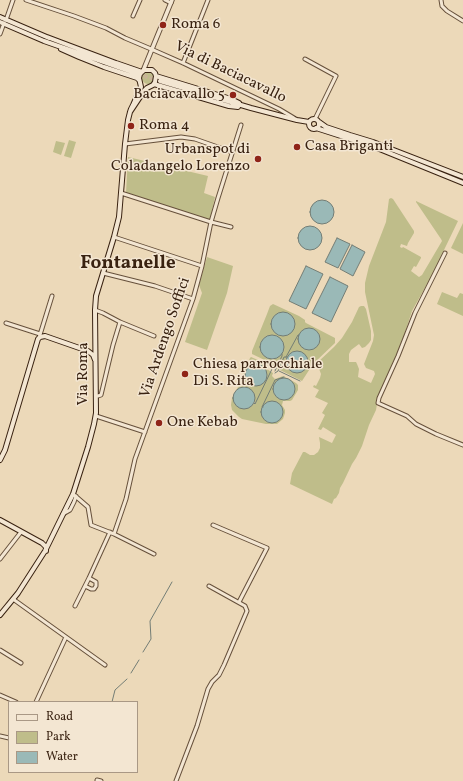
<!DOCTYPE html>
<html>
<head>
<meta charset="utf-8">
<style>
	body { margin:0 }
	#map { position:relative; width:463px; height:781px; overflow:hidden; background:#ecd9b9; font-family:Vollkorn,serif }
	canvas { display:block }
	.legend { position:absolute; left:8px; top:701px; width:130px; height:72px; box-sizing:border-box; background:#f3e6d2; border:1px solid #a99885; margin:0; padding:5px 7px; list-style:none; font-size:12px; color:#392211 }
	.legend li { display:flex; align-items:center; gap:8px; height:20px }
	.legend b { width:20px; border:1px solid #a99885 }
</style>
</head>
<body>
<div id="map">
<canvas width="463" height="781"></canvas>
<ul class="legend">
<li><b style="height:5px;background:#f3e6d2"></b>Road</li>
<li><b style="height:11px;background:#bfbd8a"></b>Park</li>
<li><b style="height:11px;background:#9ab9b7"></b>Water</li>
</ul>
</div>
<script>
const ctx = document.querySelector('canvas').getContext('2d');
ctx.lineJoin = 'round';
function paint(path, color) { ctx.fillStyle = color; ctx.fill(path, 'evenodd'); }
const poly = rows => new Path2D(rows.map(r => 'M' + r).join(''));
function trace(path, color, width, dash) { ctx.strokeStyle = color; ctx.lineWidth = width; ctx.lineCap = dash ? 'butt' : 'round'; ctx.setLineDash(dash || []); ctx.stroke(path); }
function drawText(font, color, halo, rows, align = 'center') {
  ctx.font = font + ' Vollkorn,serif'; ctx.lineWidth = 3; ctx.setLineDash([]); ctx.textBaseline = 'middle'; ctx.strokeStyle = halo; ctx.fillStyle = color; for (const [text, x, y, turn = 0] of rows) {
    ctx.save(); ctx.translate(x, y); ctx.rotate((+turn || 0) * Math.PI / 180); ctx.textAlign = isNaN(turn) ? turn : align; if (halo) ctx.strokeText(text, 0, 0); ctx.fillText(text, 0, 0); ctx.restore();
  }
}
const green = poly([
	'142 78a6 6 0 1 1 12 0a6 6 0 1 1-12 0Z',
	[69,140,76,142,71,158,64,156],
	[56,141,65,143,61,155,53,152],
	[128,157,208,176,204,193,215,197,210,220,126,193],
	[391,198,393,199,414,231,414,233,408,243,407,246,401,244,400,247,402,248,403,247,421,257,421,258,416,267,414,266,411,271,419,277,422,275,442,241,441,239,416,202,416,201,458,221,431,277,412,311,400,348,393,362,378,398,376,410,369,425,362,446,356,458,352,464,343,483,340,488,339,493,336,498,334,499,332,504,290,484,292,473,303,452,305,452,310,455,314,455,318,452,320,448,320,443,319,437,332,443,336,435,323,427,321,430,318,429,325,415,322,413,328,403,315,397,319,390,313,387,314,385,316,386,320,378,321,374,318,366,319,361,334,347,342,338,352,322,359,307,361,306,364,306,366,309,371,331,371,340,369,343,365,347,362,348,359,344,351,350,349,354,349,362,356,362,357,364,359,369,358,377,371,383,375,374,374,371,366,368,364,364,373,341,374,335,365,292,365,283,369,266,386,222,389,199],
	[463,223,463,254,451,248],
	[207,257,233,266,227,293,207,350,185,342,202,293,199,285],
	[442,292,457,298,460,293,463,294,463,316,437,304],
	[273,304,299,316,305,320,305,322,306,323,335,338,335,343,313,364,302,381,272,366,273,364,252,354,252,351,267,314,270,306],
	[251,357,267,364,267,369,273,373,272,376,275,379,283,376,296,383,298,385,298,390,292,400,290,401,283,401,282,405,285,410,285,413,283,419,277,424,266,424,242,419,239,417,232,410,231,405,232,398,238,387,243,385,244,382,243,375,250,358],
	[252,365,259,365,265,369,267,376,264,382,246,380,246,373],
	[280,379,287,379,292,383,294,386,294,393,289,398,286,400,274,394,273,387,275,384],
	[244,387,247,388,255,402,250,407,237,406,235,403,234,399,241,388]
]);
const water = poly([
	'310 212a12 12 0 1 1 24 0a12 12 0 1 1-24 0Z',
	'298 238a12 12 0 1 1 24 0a12 12 0 1 1-24 0Z',
	[337,238,350,244,338,268,325,262,337,238],
	[352,245,365,252,353,276,340,269,352,245],
	[306,266,323,274,306,309,289,301,306,266],
	[330,277,348,286,331,322,312,313,330,277],
	'271 324a12 12 0 1 1 24 0a12 12 0 1 1-24 0Z',
	'298 339a11 11 0 1 1 22 0a11 11 0 1 1-22 0Z',
	'260 347a12 12 0 1 1 24 0a12 12 0 1 1-24 0Z',
	'286 362a11 11 0 1 1 22 0a11 11 0 1 1-22 0Z',
	'245 375a11 11 0 1 1 22 0a11 11 0 1 1-22 0Z',
	'273 389a11 11 0 1 1 22 0a11 11 0 1 1-22 0Z',
	'233 398a11 11 0 1 1 22 0a11 11 0 1 1-22 0Z',
	'261 412a11 11 0 1 1 22 0a11 11 0 1 1-22 0Z'
]);
const stream = poly([
	[286,357,298,335,299,335],
	[275,371,282,356,282,354],
	[279,371,300,381],
	[275,373,278,371,284,357,287,357],
	[254,403,255,404,272,369,273,368,275,369],
	[263,407,262,407,275,380,284,377],
	[143,652,151,639,150,621,172,582],
	[131,673,139,660],
	[112,702,115,690,127,679]
]);
const secondaryTunnel = poly([
	[138,74,160,81]
]);
const minor = poly([
	[26,0,74,16,106,28,125,38,151,49,183,63,279,109,294,118],
	[165,0,171,3],
	[441,0,442,6,447,11,463,21],
	[133,16,140,0],
	[6,20,13,0],
	[0,34,4,23],
	[305,59,336,76,315,119],
	[183,63,208,0],
	[125,144,181,137,195,139,232,152],
	[121,193,211,222,231,227],
	[114,237,202,266],
	[445,253,415,313,398,356,379,398,378,403,407,416,416,424,436,434,463,445],
	[103,273,155,286,193,299],
	[95,310,103,313,120,322,113,345,101,395,98,396,96,396],
	[120,322,154,336],
	[6,323,40,334],
	[39,338,52,296],
	[96,416,145,432],
	[73,494,88,507,91,525,114,534,154,554],
	[63,514,70,510,74,502,76,496],
	[213,525,267,548,239,602],
	[114,534,126,499,135,459,193,299,202,266,211,222,218,198,241,125],
	[0,559,21,532],
	[85,586,91,589,94,589,96,586,96,582,89,578],
	[13,599,105,665],
	[75,606,89,578,110,532],
	[0,650,21,663],
	[0,695,16,702],
	[36,702,66,637],
	[0,736,9,738],
	[97,780,101,781],
	[176,781,197,726,208,689,212,682,219,675,224,665,247,611,245,606,209,586]
]);
const tertiary = poly([
	[143,71,172,0]
]);
const secondary = poly([
	[0,17,49,38],
	[0,22,44,41,138,74],
	[47,37,116,63,142,72],
	[61,49,79,57,104,67,137,78,139,80],
	[156,76,231,99,239,103],
	[160,81,251,108,297,120,309,122],
	[154,84,229,106,238,107],
	'309 124a5 5 0 1 1 10 0a5 5 0 1 1-10 0Z',
	[319,122,326,127,350,135,373,142,463,177],
	[316,128,372,146,463,183],
	[0,460,5,450,38,339,40,337,45,336,88,351,93,355,95,360],
	[0,520,42,543,46,547,46,551],
	[0,615,18,593,45,551,73,494,88,447,94,424,96,413,95,310,96,296,114,237,119,217,125,144,128,120,130,112,131,109,133,105,141,87,139,78,140,74,144,70,152,70,155,73,156,76,155,82,153,85,147,88,144,91,130,112]
]);
const markers = [
	[163,25,4,"#8f2418"],
	[233,95,4,"#8f2418"],
	[131,126,4,"#8f2418"],
	[297,147,4,"#8f2418"],
	[258,159,4,"#8f2418"],
	[185,374,4,"#8f2418"],
	[159,423,4,"#8f2418"]
];
const poiNames = [
	["Roma 6",171,25],
	["Baciacavallo 5",225,95,"right"],
	["Roma 4",139,126],
	["Casa Briganti",305,147],
	["Urbanspot di",250,150,"right"],
	["Coladangelo Lorenzo",250,167,"right"],
	["Chiesa parrocchiale",193,365],
	["Di S. Rita",193,382],
	["One Kebab",167,423]
];
const streetNames = [
	["Via di Baciacavallo",230,73,26],
	["Via Ardengo Soffici",166,338,-71],
	["Via Roma",84,374,-90]
];
const districtNames = [
	["Fontanelle",128,265]
];
paint(green, '#bfbd8a');
paint(water, '#9ab9b7');
trace(water, '#737d75', 1);
trace(stream, '#737d75', 1);
trace(secondaryTunnel, '#c8b497', 4, [4, 2]);
trace(minor, '#66503b', 5);
trace(tertiary, '#66503b', 5.5);
trace(secondary, '#392211', 6);
trace(minor, '#f3e6d2', 3);
trace(tertiary, '#f3e6d2', 3.5);
trace(secondary, '#f3e6d2', 4);
for (const [x, y, r, color] of markers) { const dot = new Path2D(); dot.arc(x, y, r, 0, 2 * Math.PI); ctx.fillStyle = color; ctx.fill(dot); trace(dot, '#f3e6d2', 1.5); }
drawText('15px', '#392211', '#f3e6d2', poiNames, 'left');
drawText('15px', '#392211', '#f3e6d2', streetNames);
drawText('bold 19px', '#392211', '#f3e6d2', districtNames);
</script>
</body>
</html>
